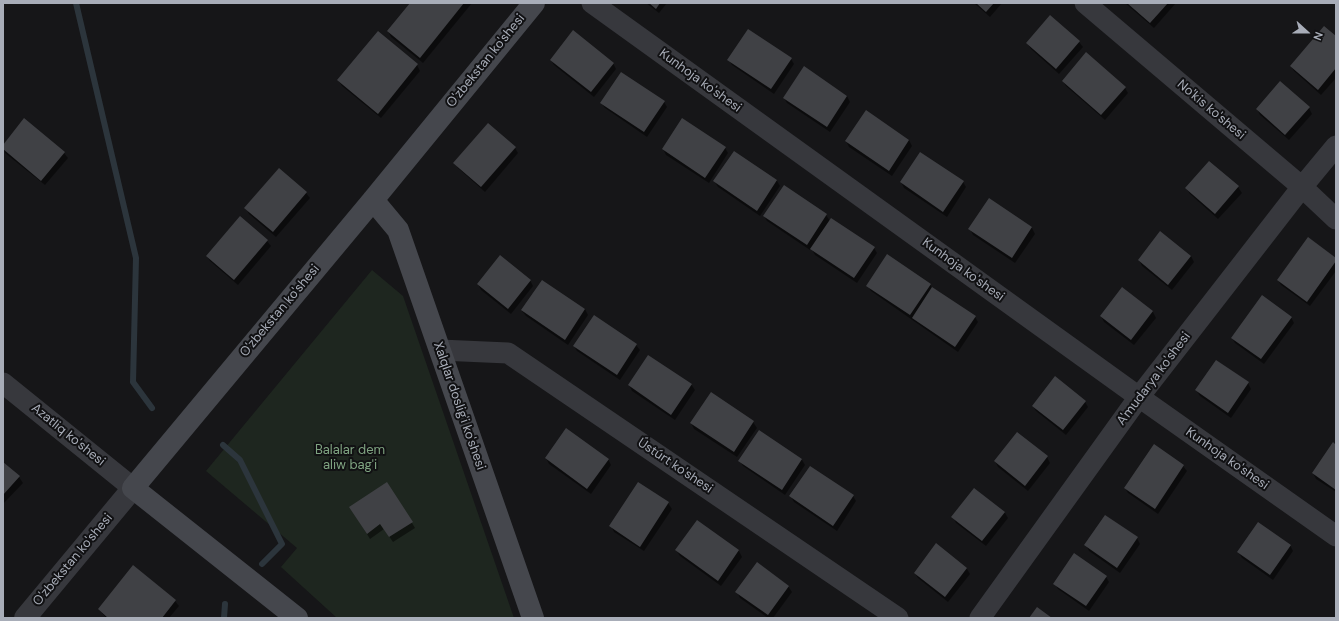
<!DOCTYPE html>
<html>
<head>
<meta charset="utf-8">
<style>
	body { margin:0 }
	#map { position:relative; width:1339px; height:621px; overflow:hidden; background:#161618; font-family:"DM Sans",sans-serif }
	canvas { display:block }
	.frame { position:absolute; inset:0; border:4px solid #a8adb8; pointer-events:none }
	.north { position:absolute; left:1287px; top:12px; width:40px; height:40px; -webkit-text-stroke:3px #111113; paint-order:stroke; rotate:111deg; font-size:11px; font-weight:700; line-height:16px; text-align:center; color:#a8adb8 }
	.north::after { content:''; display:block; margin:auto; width:14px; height:18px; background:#a8adb8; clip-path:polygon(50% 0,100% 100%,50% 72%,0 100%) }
</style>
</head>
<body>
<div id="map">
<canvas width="1339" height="621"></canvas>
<div class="frame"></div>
<div class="north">N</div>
</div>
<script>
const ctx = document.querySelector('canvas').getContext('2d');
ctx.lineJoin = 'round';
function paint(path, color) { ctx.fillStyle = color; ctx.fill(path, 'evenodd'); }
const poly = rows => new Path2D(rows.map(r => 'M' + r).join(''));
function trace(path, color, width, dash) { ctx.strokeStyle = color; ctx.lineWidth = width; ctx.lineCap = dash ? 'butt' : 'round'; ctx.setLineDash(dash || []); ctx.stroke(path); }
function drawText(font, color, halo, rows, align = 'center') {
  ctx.font = font + ' "DM Sans",sans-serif'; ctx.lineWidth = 4; ctx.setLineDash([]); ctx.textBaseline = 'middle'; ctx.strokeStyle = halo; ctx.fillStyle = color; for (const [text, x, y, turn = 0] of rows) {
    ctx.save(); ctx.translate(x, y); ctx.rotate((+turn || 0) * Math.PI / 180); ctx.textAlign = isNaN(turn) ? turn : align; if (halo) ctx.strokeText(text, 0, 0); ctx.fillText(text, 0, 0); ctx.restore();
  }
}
const green = poly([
	[372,270,403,296,514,618,337,618,281,567,297,548,206,471]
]);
const shadow = poly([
	[411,3,472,3,423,63,391,37,388,31],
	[646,3,667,3,659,13],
	[974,3,1002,3,990,17],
	[1125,3,1176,3,1154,28],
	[1050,16,1079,42,1083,47,1059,74,1031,49,1027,43],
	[378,32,417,65,420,71,381,118,342,86,338,80],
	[1336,38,1336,78,1321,95,1294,71,1291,66],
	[791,59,794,64,774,94,732,65,729,60],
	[551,60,613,63,616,69,594,97,554,65],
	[804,68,847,96,850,102,830,132,787,103,784,98],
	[1063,81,1125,88,1128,93,1105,120,1066,86],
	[1280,83,1309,108,1312,114,1289,140,1260,115,1257,109],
	[664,102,667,107,647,137,605,108,601,103],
	[909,140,912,146,892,176,849,147,846,141],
	[3,146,64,153,68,158,45,185,5,153],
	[515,148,518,153,485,192,458,168,455,163],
	[725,148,728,153,709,183,666,155,663,149],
	[734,152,777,181,780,186,760,216,718,187,714,181],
	[1209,162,1238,187,1242,193,1218,219,1190,194,1186,188],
	[901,182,963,182,966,187,947,217,904,188],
	[306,193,310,198,276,237,249,214,246,208],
	[989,199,1032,228,1035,234,1015,263,973,235,970,229],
	[826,215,830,221,874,248,877,253,857,283,815,255,811,248,810,250,767,221,764,216],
	[240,217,267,241,271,246,238,285,210,261,207,256],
	[1191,256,1194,262,1172,290,1142,266,1139,260],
	[1336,259,1336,271,1310,306,1281,285,1278,280],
	[530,280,533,286,511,314,481,290,478,284],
	[930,284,932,288,975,317,978,322,958,352,871,291,868,286],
	[1123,288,1153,312,1156,318,1134,345,1104,322,1101,316],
	[585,309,588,315,568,345,526,316,522,311],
	[1291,317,1294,323,1264,364,1235,343,1232,338],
	[636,345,640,350,620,380,577,351,574,346],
	[1248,383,1251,389,1231,418,1200,396,1196,390],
	[691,384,695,390,675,420,632,391,629,385],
	[711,394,753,422,757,428,737,457,694,429,691,423],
	[1085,402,1088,407,1066,435,1036,411,1033,406],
	[759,431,802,460,805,465,785,495,743,466,740,461],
	[1154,446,1183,466,1187,471,1158,514,1128,493,1125,488],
	[1336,446,1336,492,1316,479,1313,473],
	[1047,457,1050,463,1028,491,998,467,995,461],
	[546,458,608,459,611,465,591,494,549,464],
	[3,463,19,477,23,483,3,504],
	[638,483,668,503,672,509,644,551,614,532,611,526],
	[975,489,1005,513,1008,518,986,546,956,523,953,517],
	[853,496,856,501,837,531,794,502,791,497],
	[354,513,412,523,415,528,393,542,384,529,370,539],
	[697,521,739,551,742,557,721,586,680,556,676,550],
	[1137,538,1140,544,1120,573,1089,551,1086,545],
	[937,545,967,569,970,574,948,602,918,578,915,573],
	[1290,545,1293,551,1273,580,1242,558,1238,552],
	[1106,577,1109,582,1089,611,1058,589,1055,584],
	[788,586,792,592,773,618,768,618,740,598,737,592],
	[175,601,179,606,169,618,106,618,99,609]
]);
const stream = poly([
	[76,3,136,258,133,382,152,408],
	[223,445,240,460,282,544,262,564],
	[224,618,225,604]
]);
const building = poly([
	[410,3,464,3,420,58,387,31],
	[649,3,660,3,656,9],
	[976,3,994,3,986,12],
	[1127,3,1168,3,1150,23],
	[1050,15,1080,41,1056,69,1026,43],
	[1324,26,1336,36,1336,68,1318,90,1290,66],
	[748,29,792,58,771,89,727,60],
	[573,30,614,63,591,92,550,60],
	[378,31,418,64,378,114,337,80],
	[1086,52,1126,87,1101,115,1062,81],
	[804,66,847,96,827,127,783,98],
	[621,72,665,101,644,132,600,103],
	[1280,81,1310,107,1285,135,1256,109],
	[866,110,909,140,889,171,845,141],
	[24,118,65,152,41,181,3,149,3,145],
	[682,118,726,147,705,178,662,149],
	[488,123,516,147,481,187,453,163],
	[734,151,777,180,757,211,713,181],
	[920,152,964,181,943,212,900,182],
	[1209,161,1239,186,1215,214,1185,188],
	[279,168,307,192,273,232,244,208],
	[784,185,827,214,807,245,763,216],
	[989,198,1032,227,1012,258,968,229],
	[240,216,268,240,234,280,206,256],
	[831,218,875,247,854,278,810,249],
	[1160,231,1191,256,1168,285,1138,260],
	[1308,237,1336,258,1336,261,1307,302,1277,280],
	[887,254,931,284,910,315,866,286],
	[500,255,531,280,508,309,477,284],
	[542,280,585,309,565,340,521,310],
	[932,287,976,316,955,347,912,318],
	[1122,287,1153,311,1131,340,1100,316],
	[1262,295,1292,317,1261,359,1231,338],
	[594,315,637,344,617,375,573,346],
	[648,355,692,384,671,415,628,385],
	[1216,360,1249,382,1228,413,1195,390],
	[1055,376,1086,401,1063,430,1032,406],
	[711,392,754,421,734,452,690,423],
	[566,428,609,459,587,489,545,458],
	[759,430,802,459,782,490,738,461],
	[1017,432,1048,456,1025,486,994,461],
	[1333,442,1336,445,1336,490,1312,473],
	[1154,444,1184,465,1155,509,1124,488],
	[3,462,20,476,3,495],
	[810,466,854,495,833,526,789,496],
	[387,482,413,522,389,537,380,524,367,534,349,507],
	[638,482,669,502,640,547,609,526],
	[974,488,1005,512,982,541,951,517],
	[1105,515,1138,537,1117,568,1084,545],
	[697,520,739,550,718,581,675,550],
	[1258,522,1291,545,1270,575,1237,552],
	[936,543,967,568,945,597,914,573],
	[1074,553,1107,576,1086,606,1053,584],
	[757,562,789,586,768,615,735,592],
	[133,565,176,600,162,618,108,618,98,609],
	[1037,607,1052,618,1029,618]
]);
const minor = poly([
	[592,3,1139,397,1336,536],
	[1085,3,1302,187,1336,219],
	[440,350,508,353,898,618],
	[3,383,133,488],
	[980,618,1139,397,1302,187,1336,146]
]);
const tertiary = poly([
	[25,618,133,488]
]);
const secondary = poly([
	[373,200,398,230,533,618],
	[297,618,133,488,373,200,534,3]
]);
const streetNames = [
	["O'zbekstan ko'shesi",486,61,-51],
	["Kunhoja ko'shesi",700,81,36],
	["No'kis ko'shesi",1211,110,40],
	["Kunhoja ko'shesi",963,270,36],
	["O'zbekstan ko'shesi",280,311,-50],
	["A'mudarya ko'shesi",1154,379,-53],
	["Xalqlar doslig'i ko'shesi",459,406,71],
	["Azatliq ko'shesi",68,435,39],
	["Kunhoja ko'shesi",1227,459,35],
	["Ústúrt ko'shesi",675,466,34],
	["O'zbekstan ko'shesi",73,560,-50]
];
const parkNames = [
	["Balalar dem",350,451],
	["aliw bag'i",350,466]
];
paint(green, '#1e261f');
paint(shadow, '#0007');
trace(stream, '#2c353c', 6);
paint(building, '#404145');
trace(minor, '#37383d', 21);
trace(tertiary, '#37383d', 22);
trace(secondary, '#45474d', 22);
drawText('13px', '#a8adb8', '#111113', streetNames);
drawText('13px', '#7fa381', '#111113', parkNames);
</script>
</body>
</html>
